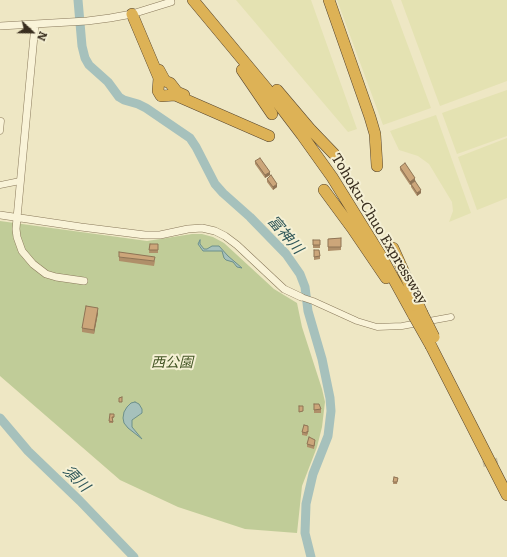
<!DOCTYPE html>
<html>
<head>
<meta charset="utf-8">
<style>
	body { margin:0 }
	#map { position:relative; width:507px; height:557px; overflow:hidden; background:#eee7c4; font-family:Literata,serif }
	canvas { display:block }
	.north { position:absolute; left:12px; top:12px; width:40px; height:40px; -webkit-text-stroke:3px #f5f0d4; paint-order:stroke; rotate:112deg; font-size:11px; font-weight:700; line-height:16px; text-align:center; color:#392e1f }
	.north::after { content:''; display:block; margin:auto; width:14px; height:18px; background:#392e1f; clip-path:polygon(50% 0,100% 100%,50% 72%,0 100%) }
</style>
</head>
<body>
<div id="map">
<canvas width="507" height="557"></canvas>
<div class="north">N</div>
</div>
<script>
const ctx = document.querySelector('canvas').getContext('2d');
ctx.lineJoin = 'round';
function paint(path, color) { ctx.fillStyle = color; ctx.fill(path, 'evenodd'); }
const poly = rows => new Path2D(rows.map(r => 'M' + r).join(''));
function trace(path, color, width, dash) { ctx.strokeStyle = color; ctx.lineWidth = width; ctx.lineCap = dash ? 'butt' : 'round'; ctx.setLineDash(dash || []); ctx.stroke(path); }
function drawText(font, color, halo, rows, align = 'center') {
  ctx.font = font + ' Literata,"Noto Sans JP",serif'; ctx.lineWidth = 4; ctx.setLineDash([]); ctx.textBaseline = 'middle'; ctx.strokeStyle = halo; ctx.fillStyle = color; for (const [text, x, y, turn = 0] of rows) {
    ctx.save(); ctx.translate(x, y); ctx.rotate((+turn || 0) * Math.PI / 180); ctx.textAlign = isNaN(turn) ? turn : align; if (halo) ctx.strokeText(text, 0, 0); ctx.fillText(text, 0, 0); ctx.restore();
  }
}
const farmland = poly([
	[236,0,311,0,357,129,348,132],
	[337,0,391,0,431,108,383,125],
	[401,0,507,0,507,81,440,106],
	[507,90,507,136,457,154,442,113],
	[436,115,471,213,449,222,453,211,452,202,429,164,418,156,399,150,390,131],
	[507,138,507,198,477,210,458,157]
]);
const green = poly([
	[0,221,147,241,192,234,202,234,213,237,224,243,274,289,297,303,302,327,322,389,325,402,322,427,317,447,302,486,297,533,245,529,178,507,120,480,0,376]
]);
const water = poly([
	[200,240,200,244,204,249,207,249,212,246,219,246,228,256,242,268,237,267,233,262,226,260,224,258,222,251,203,251,198,244,200,240],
	[135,402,139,404,142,409,142,413,132,420,132,427,142,439,128,428,124,423,123,418,124,412,127,407,131,403,135,402]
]);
const river = poly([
	[78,0,82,46,85,58,89,65,108,82,119,97,124,100,138,104,146,108,190,138,196,147,215,184,223,193,250,217,286,254,300,274,305,287,308,311,322,359,330,398,331,411,328,436,313,474,306,504,305,533,311,557],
	[0,418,28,451,80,501,134,557]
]);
const minorTunnel = poly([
	[483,464,500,460]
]);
const minor = poly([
	[0,131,1,121],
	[0,185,20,181],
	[301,297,313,301,357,321,377,327,402,326,451,317]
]);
const tertiary = poly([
	[35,25,17,218,16,229,17,237,22,251,33,264,46,274,56,277,84,281],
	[0,26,87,21,110,18,132,14,171,2],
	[0,215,81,227,145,235,160,235,188,229,202,228,215,231,225,236,237,245,284,289,301,297]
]);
const motorway = poly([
	[193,0,267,89,302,135,332,177,381,256,414,316],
	[329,0,370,117,375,134,377,166],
	[132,14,159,78,158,91,161,96,175,95,269,136],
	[159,70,165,81,170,83,177,92,184,95],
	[242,70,272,114],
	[277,90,310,129,334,154],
	[324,190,352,228,386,278],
	[393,248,422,313],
	[431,346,507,495]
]);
const motorwayBridge = poly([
	[422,313,434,337],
	[414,316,431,346]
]);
const wall = poly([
	[255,161,270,175,265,178,255,164],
	[400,167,415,178,410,185,400,170],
	[267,179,277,187,273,190,267,182],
	[411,184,421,193,417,196,411,187],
	[341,238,341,250,328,251,328,239],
	[313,240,320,240,320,248,313,248],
	[150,244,158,244,158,253,149,253],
	[314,250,320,256,320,259,314,260],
	[119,257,155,261,154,266,119,261],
	[98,313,94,334,82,332,82,328],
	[314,404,321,409,321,413,314,413],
	[110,414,114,414,114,418,113,418,113,423,109,423],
	[308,426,308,435,307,434,307,436,302,435,302,432],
	[315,443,314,449,307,447,307,444],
	[394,477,398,478,397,484,393,484]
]);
const shadedWall = poly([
	[270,172,270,175,265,178,265,175],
	[415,178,415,181,410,185,410,182],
	[277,184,277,187,273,190,273,187],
	[421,190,421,193,417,196,417,193],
	[98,308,98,313,94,334,94,330]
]);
const building = poly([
	[260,158,270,172,265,175,255,161,260,158],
	[405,163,415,178,410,182,400,167,405,163],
	[271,175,277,184,273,187,267,179,271,175],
	[415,181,421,190,417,193,411,184,415,181],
	[341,238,341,247,328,247,328,239,341,238],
	[313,240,320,240,320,245,313,245,313,240],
	[150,244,158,244,158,250,149,250,150,244],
	[314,250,319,250,320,256,314,257,314,250],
	[119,252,155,257,154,261,119,257,119,252],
	[86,306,98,308,94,330,82,328,86,306],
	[122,397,122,402,119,402,119,398,122,397],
	[314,404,319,404,321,409,314,410,314,404],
	[299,406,303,406,303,411,299,412,299,406],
	[110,414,114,414,114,417,112,417,113,422,109,421,110,414],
	[304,425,308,426,308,432,307,431,307,433,302,432,304,425],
	[309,437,315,440,314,446,307,444,309,437],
	[394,477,398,478,397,482,393,482,394,477]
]);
const streetNames = [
	["Tohoku-Chuo Expressway",379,229,59]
];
const parkNames = [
	["西公園",172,363]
];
const waterNames = [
	["富神川",285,235,49],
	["須川",76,479,45]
];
paint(farmland, '#e4e2b2');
paint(green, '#c0cc98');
paint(water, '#a6c1bc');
trace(water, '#6d908b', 1);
trace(river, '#a6c1bc', 9);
trace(minorTunnel, '#cac2a3', 6, [6, 3]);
trace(minor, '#89795b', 7);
trace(tertiary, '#89795b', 8);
trace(motorway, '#57462f', 12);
trace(minor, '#f9f3d8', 6);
trace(tertiary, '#f9f3d8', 7);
trace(motorway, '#ddb256', 11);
trace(motorwayBridge, '#57462f', 12, []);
trace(motorwayBridge, '#ddb256', 11);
paint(wall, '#af8f69');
paint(shadedWall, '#8f7455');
paint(building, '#cca67a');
trace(building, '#8f7455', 1);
drawText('14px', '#392e1f', '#f5f0d4', streetNames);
drawText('italic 14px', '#435525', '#f5f0d4', parkNames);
drawText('italic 15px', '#2e5658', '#f5f0d4', waterNames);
</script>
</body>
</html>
